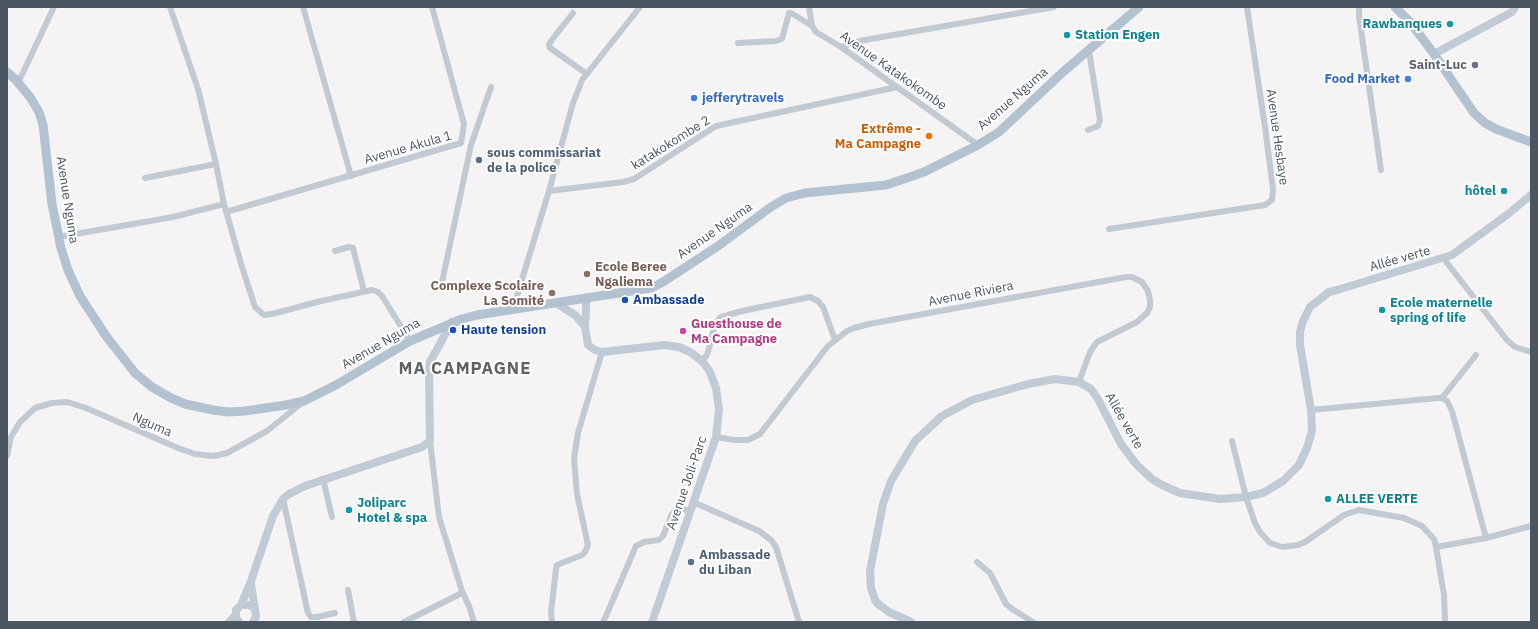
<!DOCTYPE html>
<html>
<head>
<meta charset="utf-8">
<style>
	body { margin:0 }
	#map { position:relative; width:1538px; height:629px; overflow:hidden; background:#f5f3f3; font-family:"IBM Plex Sans",sans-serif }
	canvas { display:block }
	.frame { position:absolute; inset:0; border:8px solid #4a5661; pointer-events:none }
</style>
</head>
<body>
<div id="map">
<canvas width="1538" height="629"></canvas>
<div class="frame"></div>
</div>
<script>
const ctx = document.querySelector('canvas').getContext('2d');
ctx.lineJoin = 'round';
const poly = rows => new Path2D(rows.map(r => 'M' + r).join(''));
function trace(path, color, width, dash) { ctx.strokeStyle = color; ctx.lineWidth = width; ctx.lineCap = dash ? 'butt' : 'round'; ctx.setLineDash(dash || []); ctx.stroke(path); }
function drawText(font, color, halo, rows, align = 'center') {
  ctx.font = font + ' "IBM Plex Sans",sans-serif'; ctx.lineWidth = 4; ctx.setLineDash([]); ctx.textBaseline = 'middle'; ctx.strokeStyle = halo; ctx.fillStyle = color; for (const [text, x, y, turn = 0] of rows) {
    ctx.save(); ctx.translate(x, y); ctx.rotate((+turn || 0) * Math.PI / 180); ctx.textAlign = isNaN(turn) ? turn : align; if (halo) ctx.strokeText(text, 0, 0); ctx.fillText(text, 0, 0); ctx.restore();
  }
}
const street = poly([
	[170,7,198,89,216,164,224,204,242,267,255,307,264,315,272,314,321,301,372,290,378,292,382,296,410,341],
	[303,7,351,176],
	[809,7,812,26,816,32,841,47,978,145],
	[1359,7,1359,16,1381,170],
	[573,13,554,37,549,44,550,48,587,74],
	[738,43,776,41,782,39,789,13,793,14,812,26],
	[841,47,859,41,1054,7],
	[18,83,54,7],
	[1088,130,1098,126,1100,120,1089,51],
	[145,178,216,164],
	[549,191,623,182,634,179,716,126,897,87],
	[226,212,461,143,464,124,432,7],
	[1109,229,1265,205,1272,200,1273,189,1265,127,1247,7],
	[58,237,173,217,224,204],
	[335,251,349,247,353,248,364,291],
	[1444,259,1507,340,1515,347,1531,352],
	[441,287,471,145,491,87],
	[513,309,549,191,573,103,579,88,582,80,640,7],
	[702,361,707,355,709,348,715,324,721,317,742,311,810,297,818,301,823,307,835,340],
	[1442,398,1476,355],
	[1311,410,1438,398,1442,398,1447,401,1452,411,1486,538],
	[716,437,735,440,748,440,760,434,828,346,847,331,854,328,869,324,1126,277,1132,277,1142,282,1148,291,1150,300,1150,307,1147,313,1137,322,1097,342,1090,352,1079,382],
	[430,441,439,517,462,591,469,606,474,622],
	[1232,441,1246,497,1255,523,1260,532,1270,543,1282,547,1298,545,1305,542,1344,515,1359,510,1404,518,1422,526,1434,539,1436,547,1444,595,1445,622],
	[7,456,11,437,20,422,35,408,52,403,67,402,86,408,178,448,195,454,214,456,227,453,267,431,303,402],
	[323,479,332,517],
	[283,499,308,613,311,617,317,617,335,613],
	[693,502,759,531,771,540,776,547,799,622],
	[1436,547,1486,538,1531,526],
	[977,562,990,573,1006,604,1012,609,1033,622],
	[348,590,354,622],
	[228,622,236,613],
	[404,622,458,595,462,591],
	[552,622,551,612,556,569,557,565,582,555,585,552,588,545,577,494,574,458,578,433,602,352],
	[603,622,606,616,636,546,644,542,659,540,663,536,672,514,678,509,684,509,689,511]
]);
const secondary = poly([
	[1434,54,1512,12,1515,7],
	[556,303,575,315,585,327,588,345,595,350,602,352,664,345,679,347,690,352,702,361,710,372,716,388,719,410,716,437,652,622],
	[585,327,586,310,586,298],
	[251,584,255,609],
	[241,605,250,605,255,609,256,616,253,622],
	[239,622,236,618,236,610,241,605,251,581,273,516,283,499,289,494,305,486,422,447,430,441,429,370,430,362,452,322],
	[911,622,889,612,878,604,875,600,871,588,870,571,883,504,891,481,915,441,942,416,972,400,1028,384,1055,379,1079,382,1091,389,1098,399,1121,444,1136,464,1152,479,1162,485,1180,493,1220,499,1246,497,1263,493,1283,481,1299,465,1307,448,1310,438,1312,431,1311,410,1300,345,1300,332,1303,321,1310,307,1329,292,1337,290,1452,255,1508,214,1531,195]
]);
const primary = poly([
	[1395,7,1410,22,1434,54,1474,113,1485,123,1496,129,1531,142],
	[7,72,15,79,30,97,39,112,43,125,52,204,61,248,68,270,80,296,106,336,135,373,152,387,171,398,185,404,213,410,228,412,245,411,286,405,304,401,336,385,410,341,462,319,477,315,651,288,663,282,718,246,771,207,786,198,805,193,886,185,907,178,924,172,978,145,999,132,1063,72,1139,7]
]);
const markers = [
	[1450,24,4,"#0f9aa8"],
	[1067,35,4,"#0f9aa8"],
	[1475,65,4,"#6b7280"],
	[1408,79,4,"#3f7fe0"],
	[694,98,4,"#3f7fe0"],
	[929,136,4,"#e8710a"],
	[479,160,4,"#5c6f8a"],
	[1504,191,4,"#0f9aa8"],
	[587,274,4,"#8d6e63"],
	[552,293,4,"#8d6e63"],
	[625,300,4,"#1a4fb4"],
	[1382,310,4,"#0f9aa8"],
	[453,330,4,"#1a4fb4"],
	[683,331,4,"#d1479c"],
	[1328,499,4,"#0f9aa8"],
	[349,510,4,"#0f9aa8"],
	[691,562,4,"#5c6f8a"]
];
const cultureNames = [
	["Rawbanques",1442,24,"right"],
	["Station Engen",1075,35],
	["hôtel",1496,191,"right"],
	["Ecole maternelle",1390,303],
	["spring of life",1390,318],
	["ALLEE VERTE",1336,499],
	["Joliparc",357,503],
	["Hotel & spa",357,518]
];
const worshipNames = [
	["Saint-Luc",1467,65]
];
const streetNames = [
	["Avenue Katakokombe",893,71,35],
	["Avenue Nguma",1013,99,-41],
	["Avenue Hesbaye",1277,137,82],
	["katakokombe 2",671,143,-32],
	["Avenue Akula 1",408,148,-16],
	["Avenue Nguma",67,200,81],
	["Avenue Nguma",715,231,-35],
	["Allée verte",1400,259,-16],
	["Avenue Riviera",971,294,-11],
	["Avenue Nguma",381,344,-30],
	["Allée verte",1124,421,60],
	["Nguma",152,425,24],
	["Avenue Joli-Parc",687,483,-71]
];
const shopNames = [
	["Food Market",1400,79],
	["jefferytravels",702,98,"left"]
];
const foodNames = [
	["Extrême -",921,129],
	["Ma Campagne",921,144]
];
const serviceNames = [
	["sous commissariat",487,153],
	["de la police",487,168],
	["Ambassade",699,555],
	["du Liban",699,570]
];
const educationNames = [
	["Ecole Beree",595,267],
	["Ngaliema",595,282],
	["Complexe Scolaire",544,286,"right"],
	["La Somité",544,301,"right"]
];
const transitNames = [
	["Ambassade",633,300],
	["Haute tension",461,330]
];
const hotelNames = [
	["Guesthouse de",691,324],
	["Ma Campagne",691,339]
];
const districtNames = [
	["MA CAMPAGNE",465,369]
];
trace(street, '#c1cad2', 6);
trace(secondary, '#c1cbd6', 8);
trace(primary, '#b3c2d1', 9);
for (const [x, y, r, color] of markers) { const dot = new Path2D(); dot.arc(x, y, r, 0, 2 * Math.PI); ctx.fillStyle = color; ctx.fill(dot); trace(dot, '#fff', 1.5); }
drawText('bold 13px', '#0d838f', '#fff', cultureNames, 'left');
drawText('bold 13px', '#5b616d', '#fff', worshipNames, 'right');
drawText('13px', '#4a5661', '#fff', streetNames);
drawText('bold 13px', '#366cbe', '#fff', shopNames, 'right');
drawText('bold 13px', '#c56008', '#fff', foodNames, 'right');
drawText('bold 13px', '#4e5e75', '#fff', serviceNames, 'left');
drawText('bold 13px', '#785e54', '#fff', educationNames, 'left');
drawText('bold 13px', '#164399', '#fff', transitNames, 'left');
drawText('bold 13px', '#b23c85', '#fff', hotelNames, 'left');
ctx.letterSpacing = '1px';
drawText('bold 17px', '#5f6368', '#fff', districtNames);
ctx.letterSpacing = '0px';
</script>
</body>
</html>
